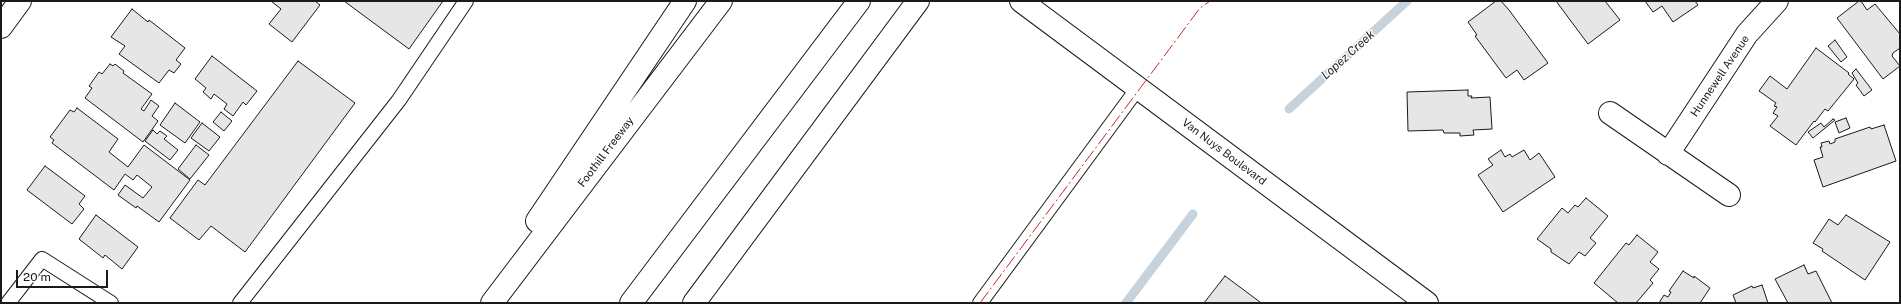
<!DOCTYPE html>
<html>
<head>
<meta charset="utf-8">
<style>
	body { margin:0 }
	#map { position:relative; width:1901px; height:304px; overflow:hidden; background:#fff; font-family:"Public Sans",sans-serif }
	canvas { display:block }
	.frame { position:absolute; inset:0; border:2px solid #1a1a1a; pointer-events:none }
	.scale { position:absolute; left:16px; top:270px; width:92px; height:18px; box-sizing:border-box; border:2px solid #1a1a1a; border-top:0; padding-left:5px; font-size:12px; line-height:14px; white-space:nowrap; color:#1a1a1a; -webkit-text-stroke:3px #fff; paint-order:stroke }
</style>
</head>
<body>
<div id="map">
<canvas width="1901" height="304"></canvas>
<div class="frame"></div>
<div class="scale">20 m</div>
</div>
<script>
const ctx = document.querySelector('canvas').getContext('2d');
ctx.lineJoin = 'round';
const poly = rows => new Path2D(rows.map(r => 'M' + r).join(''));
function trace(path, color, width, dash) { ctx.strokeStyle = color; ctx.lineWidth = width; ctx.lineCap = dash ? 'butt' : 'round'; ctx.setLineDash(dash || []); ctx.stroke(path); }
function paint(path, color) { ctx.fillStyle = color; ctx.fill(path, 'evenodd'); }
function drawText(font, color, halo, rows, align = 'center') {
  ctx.font = font + ' "Public Sans",sans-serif'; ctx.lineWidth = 3; ctx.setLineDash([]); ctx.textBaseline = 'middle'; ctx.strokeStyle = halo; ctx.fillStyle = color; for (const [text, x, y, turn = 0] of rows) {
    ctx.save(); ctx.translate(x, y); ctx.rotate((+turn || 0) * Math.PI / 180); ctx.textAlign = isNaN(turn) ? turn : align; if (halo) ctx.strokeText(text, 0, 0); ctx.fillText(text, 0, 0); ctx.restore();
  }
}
const stream = poly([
	[1289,109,1407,1],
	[1126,303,1193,214]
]);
const building = poly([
	[271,1,315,1,320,5,292,42,269,24,281,9,271,1],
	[344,1,443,1,409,49,344,1],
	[1496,1,1501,1,1509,10,1548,63,1524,80,1517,70,1506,78,1475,36,1477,35,1468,22,1496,1],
	[1556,1,1605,1,1620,20,1588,44,1556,1],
	[1645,1,1695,1,1698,5,1673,22,1662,6,1653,12,1645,1],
	[1859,1,1861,1,1867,10,1875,4,1900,34,1900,48,1893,53,1892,56,1900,66,1883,79,1837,18,1859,1],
	[132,9,148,22,149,20,185,48,176,60,181,64,174,73,169,70,159,83,119,54,125,46,111,37,132,9],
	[1835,40,1847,57,1841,62,1828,46,1835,40],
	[1816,48,1849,73,1848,74,1854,79,1828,111,1825,109,1815,122,1814,121,1796,145,1770,126,1778,116,1773,113,1777,107,1774,106,1776,103,1759,91,1770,76,1787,89,1816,48],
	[212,56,257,91,246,105,243,102,233,116,224,109,227,104,214,94,211,99,203,92,206,88,195,79,212,56],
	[298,61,355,103,245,252,211,226,199,240,170,218,198,180,205,185,298,61],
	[110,64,113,66,115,64,124,71,123,73,152,94,141,109,144,111,151,100,159,106,152,116,158,121,143,142,85,98,92,88,89,86,99,72,102,74,110,64],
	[1856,69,1872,90,1864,96,1856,85,1858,83,1852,73,1856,69],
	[1468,90,1468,96,1472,96,1471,98,1490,97,1492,129,1473,130,1474,135,1460,136,1460,133,1444,133,1443,130,1408,131,1407,92,1468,90],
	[175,103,200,122,185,143,160,125,175,103],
	[77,108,118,139,109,152,128,167,144,145,190,180,159,222,137,206,136,208,118,195,125,185,143,198,152,187,137,175,133,180,125,174,114,190,52,143,54,140,50,137,70,110,74,112,77,108],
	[221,112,232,121,224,131,213,122,221,112],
	[1846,118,1850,128,1839,133,1835,122,1846,118],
	[1833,119,1835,120,1813,138,1808,132,1821,123,1824,127,1833,119],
	[202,123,220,137,209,151,191,138,202,123],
	[1884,125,1896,161,1823,187,1814,160,1823,157,1820,147,1822,147,1821,143,1829,141,1830,144,1835,142,1835,139,1870,127,1871,129,1884,125],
	[153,130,157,134,160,131,167,136,164,139,178,150,170,160,145,141,153,130],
	[196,145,209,155,190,179,178,169,196,145],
	[1501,150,1505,157,1510,154,1512,157,1524,150,1530,160,1539,153,1555,177,1503,212,1478,175,1493,165,1488,159,1501,150],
	[45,166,85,196,79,204,84,209,72,224,27,190,45,166],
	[1586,198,1608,216,1590,238,1596,243,1585,256,1579,252,1569,264,1551,252,1551,249,1537,239,1562,208,1568,213,1575,205,1578,207,1586,198],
	[96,215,138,247,122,269,105,255,103,258,79,239,96,215],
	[1846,215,1890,242,1865,280,1822,251,1823,249,1813,243,1829,219,1838,225,1846,215],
	[1637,235,1658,252,1650,262,1659,269,1650,280,1653,283,1636,303,1618,303,1594,283,1626,243,1629,245,1637,235],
	[1804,265,1808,274,1816,271,1832,303,1788,303,1775,279,1804,265],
	[1683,271,1694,278,1694,276,1710,288,1700,303,1659,303,1664,295,1668,297,1671,292,1669,291,1683,271],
	[1225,276,1260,302,1259,303,1204,303,1225,276],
	[1762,285,1768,303,1736,303,1733,295,1752,286,1753,288,1762,285]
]);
const lane = poly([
	[8,303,42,259,111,303],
	[240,303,399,100,466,1],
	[980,303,1138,88]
]);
const street = poly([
	[1610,113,1729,195],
	[1668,154,1747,34,1777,1]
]);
const secondary = poly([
	[1021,1,1427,303]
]);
const primary = poly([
	[1,27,20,1]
]);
const highway = poly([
	[537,221,685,1],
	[492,303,721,1],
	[631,303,859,1],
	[694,303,918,1]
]);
const power = poly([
	[980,303,1200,8,1210,1]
]);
const streetNames = [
	["Hunnewell Avenue",1720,76,-56],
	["Foothill Freeway",606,152,-53],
	["Van Nuys Boulevard",1224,152,37]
];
const waterNames = [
	["Lopez Creek",1348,55,-42]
];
trace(stream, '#c6d2dc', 9);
paint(building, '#e6e6e6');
trace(building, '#1a1a1a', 1);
trace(lane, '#1a1a1a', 16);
trace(street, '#1a1a1a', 24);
trace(secondary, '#1a1a1a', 24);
trace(primary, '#1a1a1a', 24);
trace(highway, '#1a1a1a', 24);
trace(lane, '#fff', 14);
trace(street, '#fff', 22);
trace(secondary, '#fff', 22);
trace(primary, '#fff', 22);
trace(highway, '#fff', 22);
trace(power, '#c62828', 1, [14, 3, 2, 3]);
drawText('11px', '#1a1a1a', '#fff', streetNames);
drawText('italic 12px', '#1a1a1a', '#fff', waterNames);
</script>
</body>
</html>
